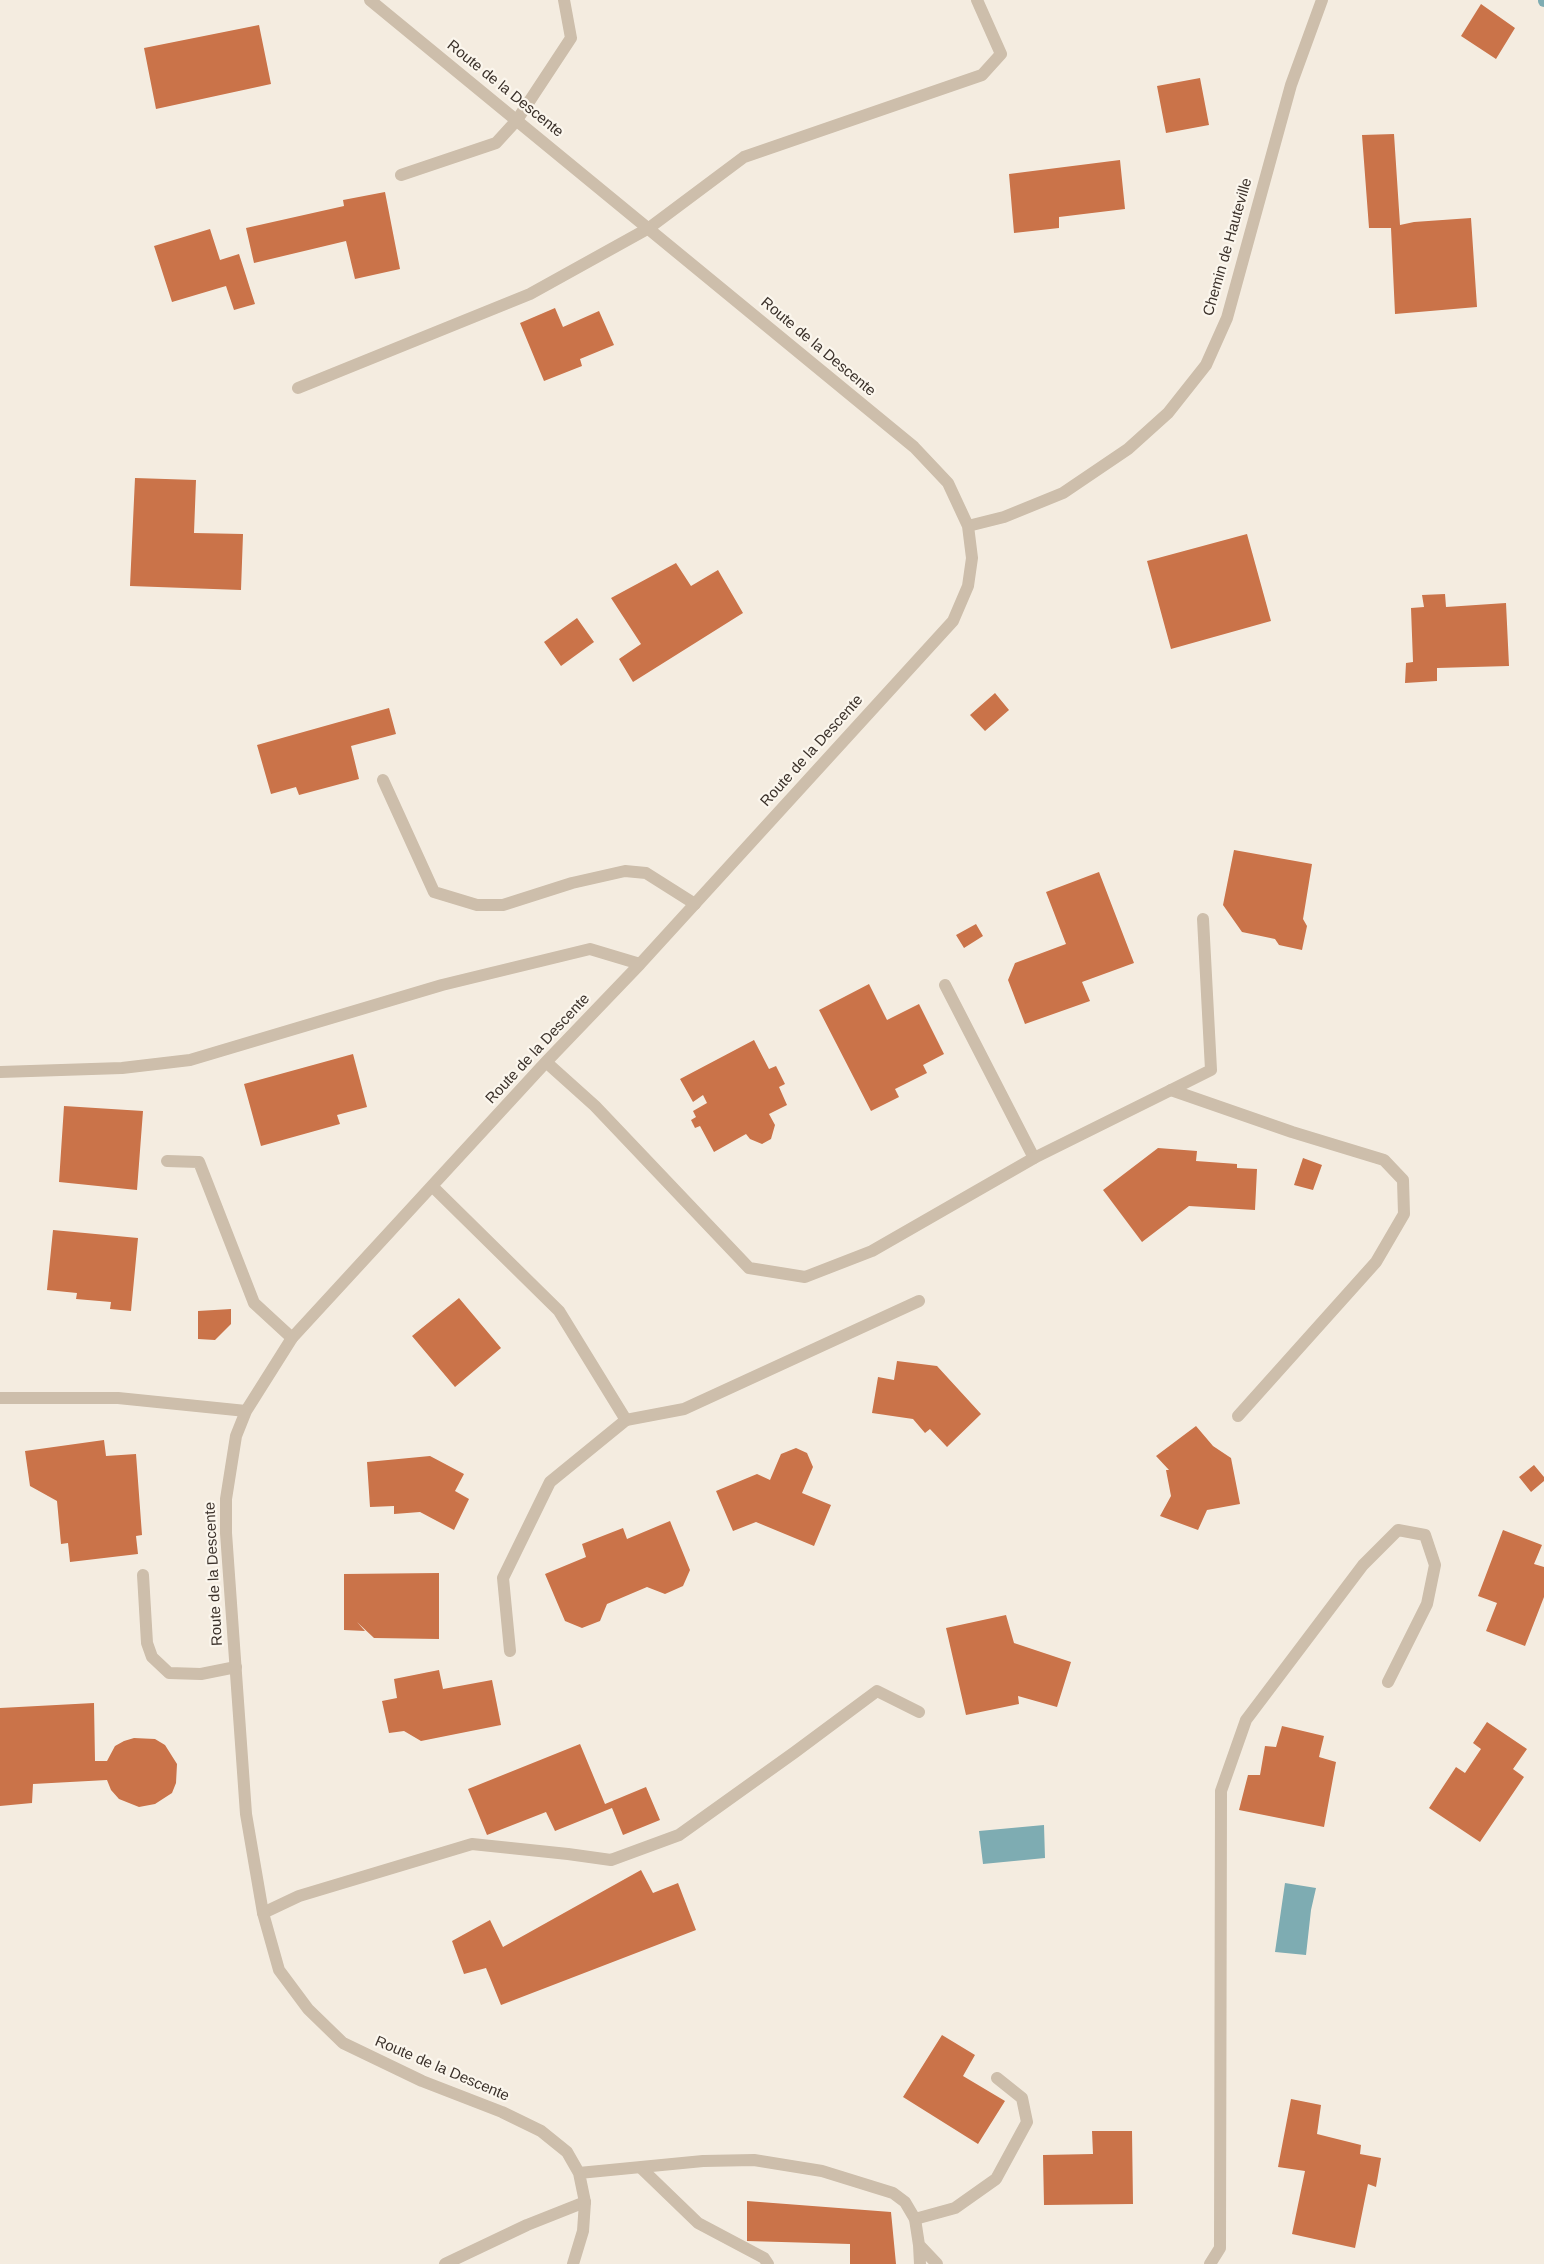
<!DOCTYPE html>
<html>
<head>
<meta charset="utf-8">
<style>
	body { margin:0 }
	canvas { display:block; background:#f4ece0 }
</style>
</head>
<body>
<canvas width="1544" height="2264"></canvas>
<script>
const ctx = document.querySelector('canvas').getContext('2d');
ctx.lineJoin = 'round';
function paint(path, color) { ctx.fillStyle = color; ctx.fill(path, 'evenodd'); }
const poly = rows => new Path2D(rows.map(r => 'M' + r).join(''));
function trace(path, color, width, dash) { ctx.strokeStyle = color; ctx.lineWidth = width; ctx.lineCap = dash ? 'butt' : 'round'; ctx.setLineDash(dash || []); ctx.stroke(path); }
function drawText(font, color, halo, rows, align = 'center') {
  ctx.font = font + ' Helvetica,sans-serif'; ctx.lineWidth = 4.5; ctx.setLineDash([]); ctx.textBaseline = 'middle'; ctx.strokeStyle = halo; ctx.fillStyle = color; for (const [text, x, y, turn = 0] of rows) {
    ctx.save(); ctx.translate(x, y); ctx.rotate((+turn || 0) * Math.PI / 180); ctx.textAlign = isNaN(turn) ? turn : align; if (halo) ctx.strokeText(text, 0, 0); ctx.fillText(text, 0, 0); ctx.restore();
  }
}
const water = poly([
	[1044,1825,1045,1858,983,1864,979,1831],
	[1285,1883,1316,1888,1311,1910,1306,1955,1275,1952]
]);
const stream = poly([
	[1544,0,1544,1]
]);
const building = poly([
	[1481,4,1515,28,1496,59,1461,36],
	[259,25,271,84,156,109,144,48],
	[1200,78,1209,125,1166,133,1157,86],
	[1394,134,1400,225,1414,222,1471,218,1477,307,1395,314,1391,228,1369,228,1362,135],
	[1120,160,1125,209,1059,217,1059,228,1014,233,1009,174],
	[385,192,400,269,355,279,346,241,254,263,246,228,344,206,343,200],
	[210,229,220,260,239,254,255,304,234,310,226,286,172,302,154,246],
	[555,308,563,327,599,311,614,345,580,359,582,366,544,381,520,323],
	[135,478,196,480,194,533,243,534,241,590,130,586],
	[1247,534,1271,621,1171,649,1147,561],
	[676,563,691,586,718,570,743,613,633,682,619,659,641,644,611,598],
	[1445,594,1446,607,1506,603,1509,666,1437,668,1437,681,1405,683,1406,663,1413,662,1411,608,1424,607,1422,595],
	[577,618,594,642,561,666,544,642],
	[995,693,1009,710,985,731,970,715],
	[389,708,396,734,351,746,359,779,299,795,296,787,271,794,257,745],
	[1234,850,1312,864,1303,919,1307,926,1302,950,1279,945,1275,939,1242,932,1223,905],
	[1099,872,1134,963,1082,982,1090,1001,1025,1024,1008,980,1015,963,1066,944,1046,892],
	[976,924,983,936,964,948,956,935],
	[869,984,887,1020,919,1004,944,1054,923,1065,927,1073,895,1089,899,1097,871,1111,819,1010],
	[754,1040,769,1069,776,1066,785,1084,779,1087,787,1105,769,1114,775,1125,771,1139,762,1144,750,1139,746,1134,714,1152,700,1126,695,1128,691,1120,696,1117,693,1111,707,1103,703,1095,693,1102,680,1079],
	[353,1054,367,1107,337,1115,340,1124,261,1146,244,1084],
	[64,1106,143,1111,137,1190,59,1182],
	[1158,1148,1197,1151,1196,1161,1237,1164,1237,1168,1257,1169,1255,1210,1189,1206,1142,1242,1103,1190],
	[1303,1158,1322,1165,1313,1190,1294,1185],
	[53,1230,138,1238,131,1311,110,1309,111,1302,76,1299,77,1293,47,1290],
	[459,1298,501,1348,455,1387,412,1336],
	[231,1309,231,1324,215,1340,198,1339,198,1311],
	[897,1361,937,1366,981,1414,947,1447,930,1429,925,1433,913,1419,872,1413,878,1377,894,1380],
	[1196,1426,1213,1446,1231,1458,1240,1504,1207,1510,1198,1530,1160,1516,1171,1496,1166,1470,1169,1470,1156,1456],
	[104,1440,106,1456,136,1454,142,1535,136,1536,138,1554,70,1562,68,1543,61,1544,57,1501,30,1486,25,1451],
	[796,1448,807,1453,813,1467,802,1493,831,1505,814,1546,756,1522,733,1531,716,1491,757,1474,770,1480,781,1454],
	[430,1456,464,1474,455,1491,469,1499,454,1530,420,1512,394,1514,394,1506,370,1507,367,1462],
	[1534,1465,1544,1477,1544,1481,1531,1492,1519,1477],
	[670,1521,690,1570,683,1586,665,1594,647,1587,607,1604,600,1621,582,1628,565,1621,545,1574,586,1557,582,1544,623,1528,627,1539],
	[1503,1530,1542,1545,1534,1564,1544,1567,1544,1597,1525,1646,1486,1631,1497,1603,1478,1596],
	[439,1573,439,1639,374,1638,357,1622,365,1631,344,1630,344,1574],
	[1006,1615,1014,1643,1071,1662,1057,1707,1018,1696,1019,1704,966,1715,946,1628],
	[439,1670,443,1689,492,1680,501,1725,421,1741,404,1731,389,1733,382,1701,397,1698,394,1679],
	[94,1703,95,1761,107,1761,115,1746,124,1741,134,1738,155,1739,165,1745,177,1764,176,1783,172,1793,155,1804,139,1807,119,1799,111,1790,107,1780,33,1784,32,1803,0,1806,0,1708],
	[1487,1722,1527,1749,1513,1769,1524,1777,1480,1842,1429,1808,1456,1767,1465,1773,1481,1749,1473,1743],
	[1282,1726,1324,1736,1319,1757,1336,1762,1324,1827,1239,1810,1248,1775,1260,1775,1265,1746,1276,1747],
	[580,1744,605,1804,646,1787,660,1820,623,1835,612,1808,555,1831,546,1812,487,1835,468,1789],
	[641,1870,653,1893,678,1883,696,1930,501,2005,486,1968,464,1974,452,1941,490,1920,503,1947],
	[942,2035,975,2055,963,2076,1005,2101,978,2144,903,2097],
	[1291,2099,1321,2105,1317,2134,1361,2145,1360,2154,1381,2158,1376,2187,1368,2184,1355,2248,1292,2234,1305,2171,1278,2167],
	[1092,2131,1132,2131,1133,2204,1044,2205,1043,2155,1093,2154],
	[747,2201,891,2212,896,2264,850,2264,850,2244,747,2241]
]);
const service = poly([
	[401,175,496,143,517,120,571,38,564,0],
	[298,388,530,294,649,228,744,157,982,75,1001,54,977,0],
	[383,780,434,892,477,905,503,905,572,883,625,871,646,873,695,904],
	[945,985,1034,1158],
	[1171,1090,1292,1132,1384,1160,1403,1180,1404,1214,1376,1262,1238,1416],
	[1171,1090,1211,1070,1203,919],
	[167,1161,199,1162,254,1303,292,1338],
	[626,1420,684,1409,919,1301],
	[143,1575,147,1643,152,1657,169,1673,201,1674,236,1667],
	[263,1913,299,1896,472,1844,568,1854,611,1860,679,1835,795,1752,877,1691,919,1712],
	[641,2168,698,2223,764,2258,768,2264],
	[915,2219,955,2208,996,2179,1027,2122,1022,2098,997,2078],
	[445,2264,527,2225,585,2202]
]);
const minor = poly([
	[370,0,914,447,948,483,968,526,972,558,968,586,953,621,640,964,546,1062,292,1338,246,1411,236,1436,226,1499,226,1533,246,1814,263,1913,279,1970,308,2009,343,2043,422,2081,502,2112,541,2131,567,2152,579,2173,585,2202,583,2231,573,2264],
	[968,526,1004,517,1063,493,1128,449,1168,413,1206,365,1227,318,1291,85,1322,0],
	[546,1062,595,1106,749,1268,805,1277,872,1251,1034,1158,1171,1090],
	[0,1072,122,1068,190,1060,442,985,590,949,640,964],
	[432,1186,559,1311,626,1420,550,1482,503,1578,510,1651],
	[0,1398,118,1398,246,1411],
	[579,2173,703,2161,754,2160,822,2171,893,2193,905,2202,915,2219,919,2245,937,2264],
	[919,2245,920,2264],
	[1210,2264,1220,2248,1221,1791,1246,1720,1363,1565,1398,1530,1425,1535,1435,1565,1427,1604,1388,1682]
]);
const streetNames = [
	["Route de la Descente",505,89,39],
	["Chemin de Hauteville",1228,247,-74],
	["Route de la Descente",818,347,40],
	["Route de la Descente",812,751,-48],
	["Route de la Descente",538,1049,-47],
	["Route de la Descente",214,1574,-93],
	["Route de la Descente",442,2069,23]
];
paint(water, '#7eacb2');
trace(stream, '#7eacb2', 12);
paint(building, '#ca7349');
trace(service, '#cdbeab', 12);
trace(minor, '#cdbeab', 12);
drawText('15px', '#3b312a', '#fbf6ed', streetNames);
</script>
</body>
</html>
